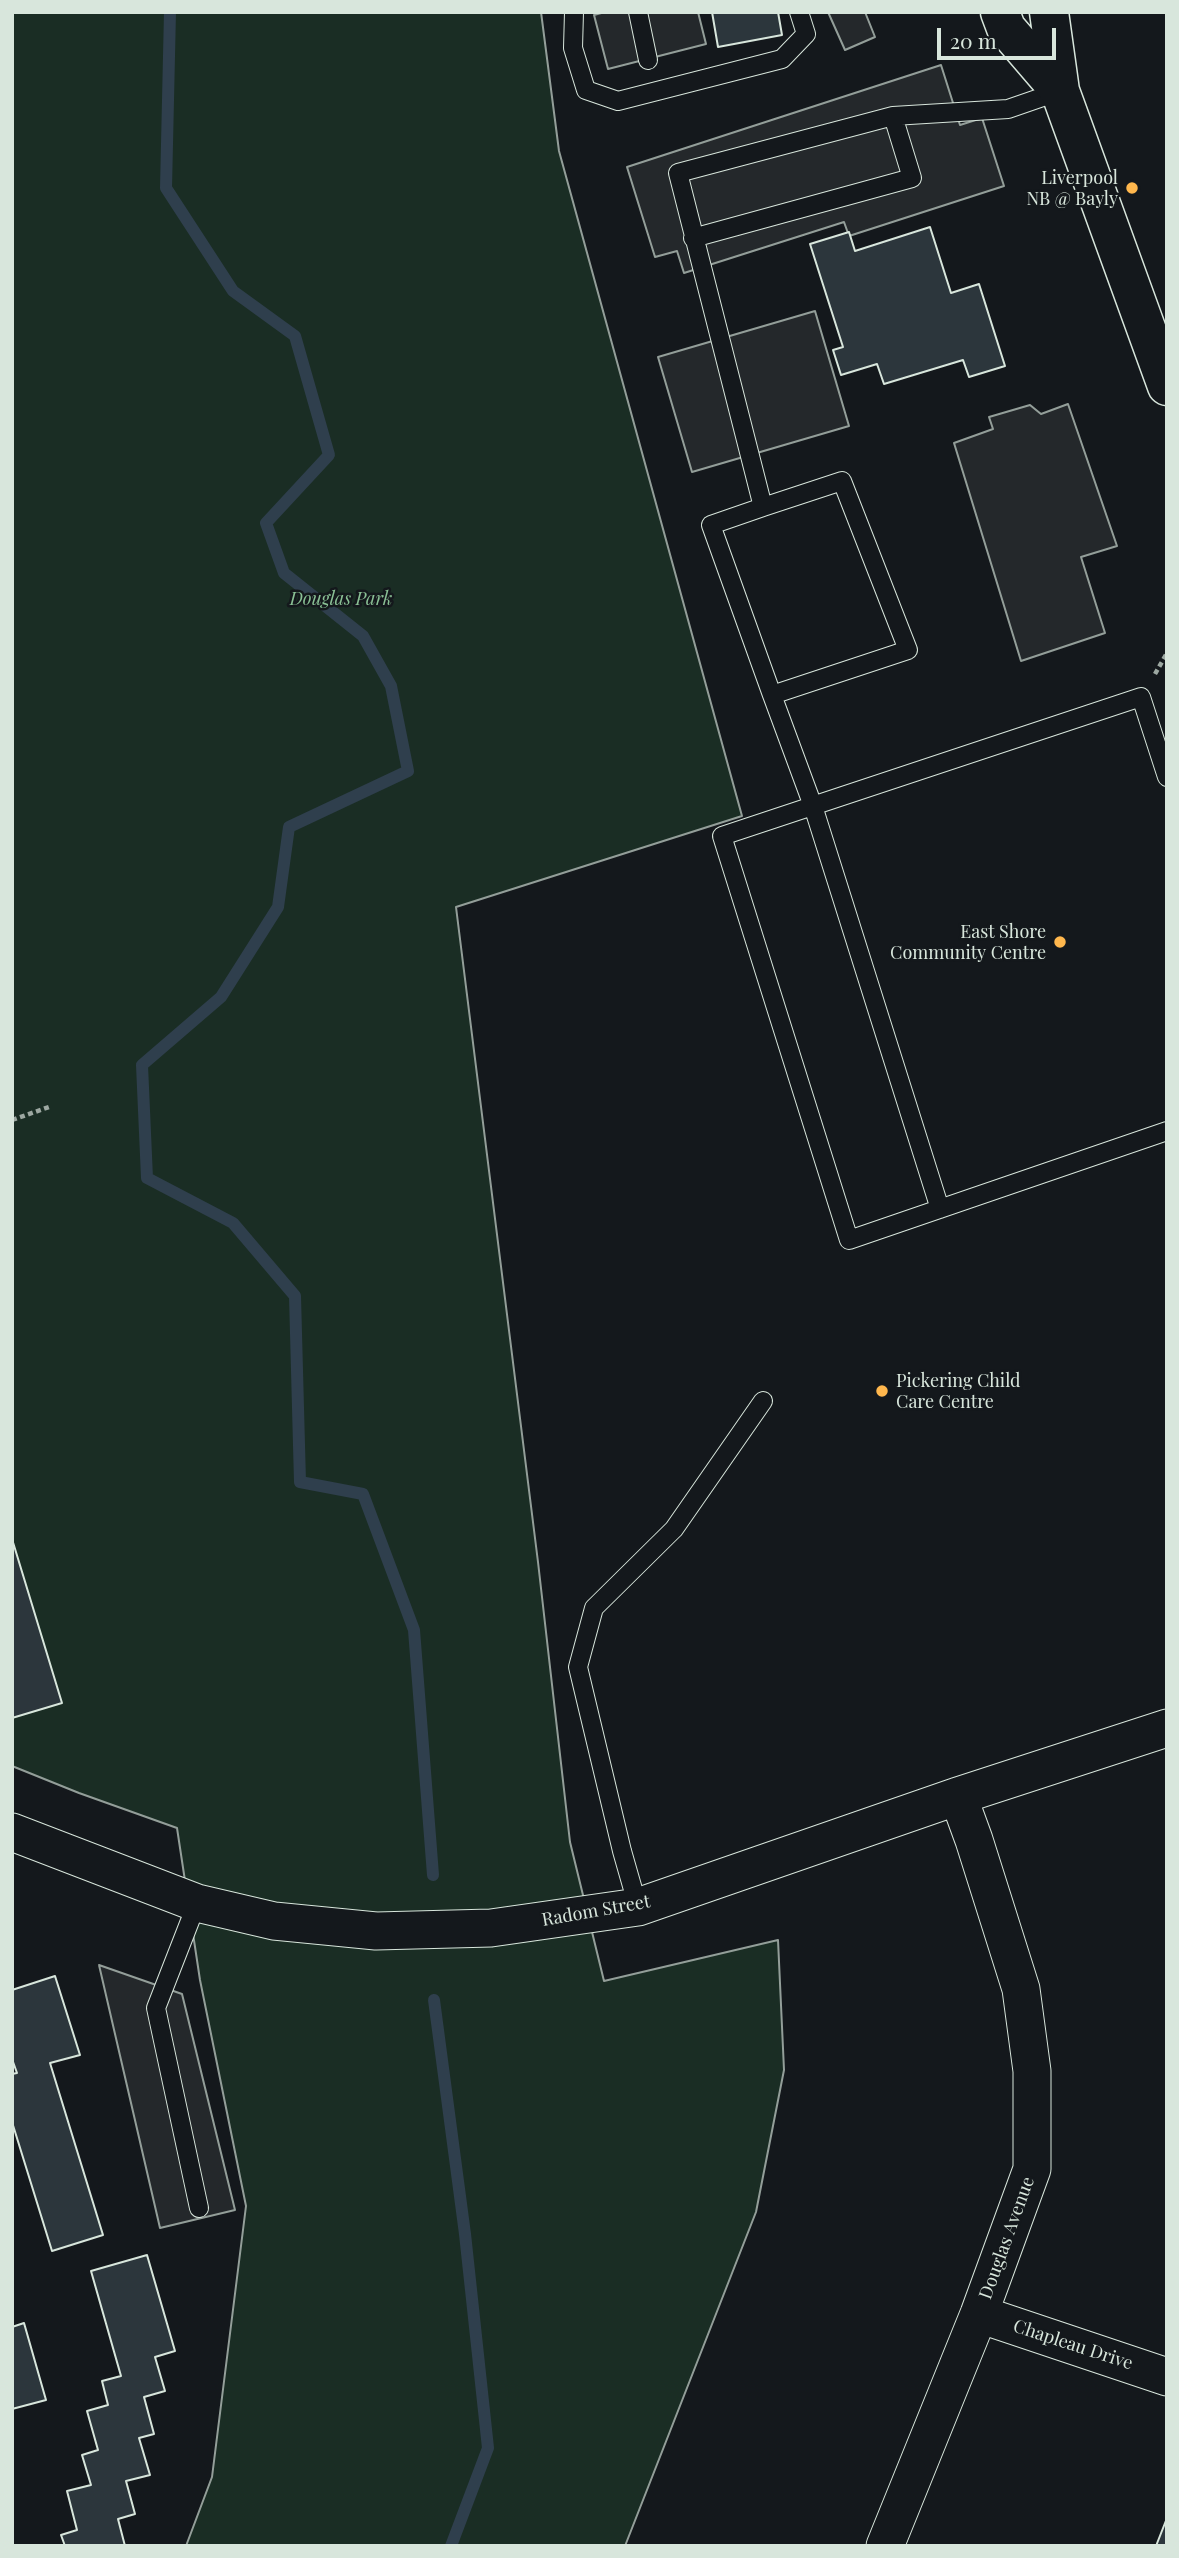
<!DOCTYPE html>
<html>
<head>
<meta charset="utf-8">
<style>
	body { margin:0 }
	#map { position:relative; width:1179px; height:2558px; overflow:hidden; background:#14181c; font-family:"Playfair Display",serif }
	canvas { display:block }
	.frame { position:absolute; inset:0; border:14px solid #d8e6dc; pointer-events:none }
	.scale { position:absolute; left:937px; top:28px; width:119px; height:32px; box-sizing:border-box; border:4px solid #d8e6dc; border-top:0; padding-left:9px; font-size:21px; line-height:24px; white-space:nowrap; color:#d8e6dc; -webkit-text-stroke:5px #14181c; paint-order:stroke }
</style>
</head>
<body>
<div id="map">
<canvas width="1179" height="2558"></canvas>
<div class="frame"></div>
<div class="scale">20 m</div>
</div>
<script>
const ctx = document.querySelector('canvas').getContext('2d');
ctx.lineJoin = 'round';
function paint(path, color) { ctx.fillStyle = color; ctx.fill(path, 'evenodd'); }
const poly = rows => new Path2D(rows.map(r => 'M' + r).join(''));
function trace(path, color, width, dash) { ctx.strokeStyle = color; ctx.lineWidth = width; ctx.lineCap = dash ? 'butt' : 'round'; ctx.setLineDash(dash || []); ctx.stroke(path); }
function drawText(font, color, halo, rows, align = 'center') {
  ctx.font = font + ' "Playfair Display",serif'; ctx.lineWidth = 5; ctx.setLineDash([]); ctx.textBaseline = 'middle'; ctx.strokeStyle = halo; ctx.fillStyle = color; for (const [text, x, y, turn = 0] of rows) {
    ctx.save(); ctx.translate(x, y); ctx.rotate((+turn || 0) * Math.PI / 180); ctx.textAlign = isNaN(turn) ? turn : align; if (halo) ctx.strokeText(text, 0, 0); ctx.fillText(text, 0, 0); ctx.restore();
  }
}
const green = poly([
	[12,12,541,12,559,151,742,816,456,907,538,1562,570,1842,604,1981,778,1940,784,2070,756,2212,625,2546,186,2546,212,2477,246,2206,200,1980,177,1828,79,1793,12,1766,12,12]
]);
const parking = poly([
	[605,12,698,12,706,44,608,69,594,15,605,12],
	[828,12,865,12,875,37,845,50,828,12],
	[941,65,960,125,982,118,1004,186,849,236,844,222,684,273,677,251,655,257,627,167,941,65],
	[815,311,849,426,692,472,658,357,815,311],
	[1068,404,1117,546,1081,557,1105,633,1021,661,954,443,993,429,989,417,1030,405,1041,414,1068,404],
	[99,1965,182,1994,235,2210,160,2228,99,1965]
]);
const stream = poly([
	[170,12,166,188,233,291,295,336,329,455,266,523,284,573,363,636,391,686,408,771,289,827,278,907,221,997,142,1065,147,1178,233,1223,295,1296,300,1482,363,1494,414,1630,433,1875],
	[434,2000,465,2234,488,2448,451,2546]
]);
const building = poly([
	[712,12,778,12,782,35,718,47,712,12],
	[930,227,951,293,979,284,1005,366,969,377,963,360,884,384,877,364,841,375,833,350,843,347,810,244,849,232,855,251,930,227],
	[12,1539,62,1703,12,1718,12,1539],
	[55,1976,80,2055,50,2063,103,2235,52,2251,12,2122,12,2074,17,2073,12,2059,12,1990,55,1976],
	[147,2255,175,2351,155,2357,165,2391,144,2397,154,2434,139,2438,150,2475,126,2481,135,2514,118,2519,125,2546,65,2546,61,2535,77,2530,67,2491,91,2485,82,2455,98,2450,87,2411,108,2405,102,2381,121,2376,91,2271,147,2255],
	[24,2323,46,2400,12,2409,12,2327,24,2323],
	[1167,2518,1167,2546,1156,2546,1167,2518]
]);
const path = poly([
	[1155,674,1167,653],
	[12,1120,49,1107]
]);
const service = poly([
	[574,12,573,48,586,90,618,101,782,59,806,34,799,12],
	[638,12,648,60],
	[693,238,912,178,893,116],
	[763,507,842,481,908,650,772,695,711,525,763,507,678,173,893,116,1008,109,1060,91],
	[772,695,813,806,940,1209],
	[1167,777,1141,697,722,836,849,1240,1167,1131],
	[197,1903,156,2008,199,2208],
	[638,1907,622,1851,578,1667,594,1608,674,1529,763,1401]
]);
const minor = poly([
	[12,1832,197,1903,274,1921,376,1931,491,1928,638,1907,958,1796,1167,1728],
	[979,2314,1167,2377],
	[885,2546,979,2314,1032,2169,1032,2071,1021,1989,974,1840,958,1796]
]);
const tertiary = poly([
	[1000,12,1006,28,1060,91],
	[1049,12,1060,91,1167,386]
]);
const markers = [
	[1132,188,7,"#ffb74d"],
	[1060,942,7,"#ffb74d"],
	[882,1391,7,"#ffb74d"]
];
const poiNames = [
	["Liverpool",1118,178],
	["NB @ Bayly",1118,199],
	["East Shore",1046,932],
	["Community Centre",1046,953],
	["Pickering Child",896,1381,"left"],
	["Care Centre",896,1402,"left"]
];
const parkNames = [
	["Douglas Park",341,599]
];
const streetNames = [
	["Radom Street",596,1911,-10],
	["Douglas Avenue",1007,2238,-70],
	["Chapleau Drive",1073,2345,18]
];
paint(green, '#1a2d24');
trace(green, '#939e99', 2);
paint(parking, '#24282b');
trace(parking, '#939e99', 2);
trace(stream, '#2f3f4d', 12);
paint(building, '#2c363c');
trace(building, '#d8e6dc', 2);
trace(service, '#d8e6dc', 20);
trace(minor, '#d8e6dc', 39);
trace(tertiary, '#d8e6dc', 41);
trace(path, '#9da8a2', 4.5, [5, 3.5]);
trace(service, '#14181c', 18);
trace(minor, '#14181c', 37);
trace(tertiary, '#14181c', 38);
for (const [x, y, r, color] of markers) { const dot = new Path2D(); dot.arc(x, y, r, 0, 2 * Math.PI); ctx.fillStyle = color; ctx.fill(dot); trace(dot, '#14181c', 2.5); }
drawText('18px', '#d8e6dc', '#14181c', poiNames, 'right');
drawText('italic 18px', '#8ac095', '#14181c', parkNames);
drawText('18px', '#d8e6dc', '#14181c', streetNames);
</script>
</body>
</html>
